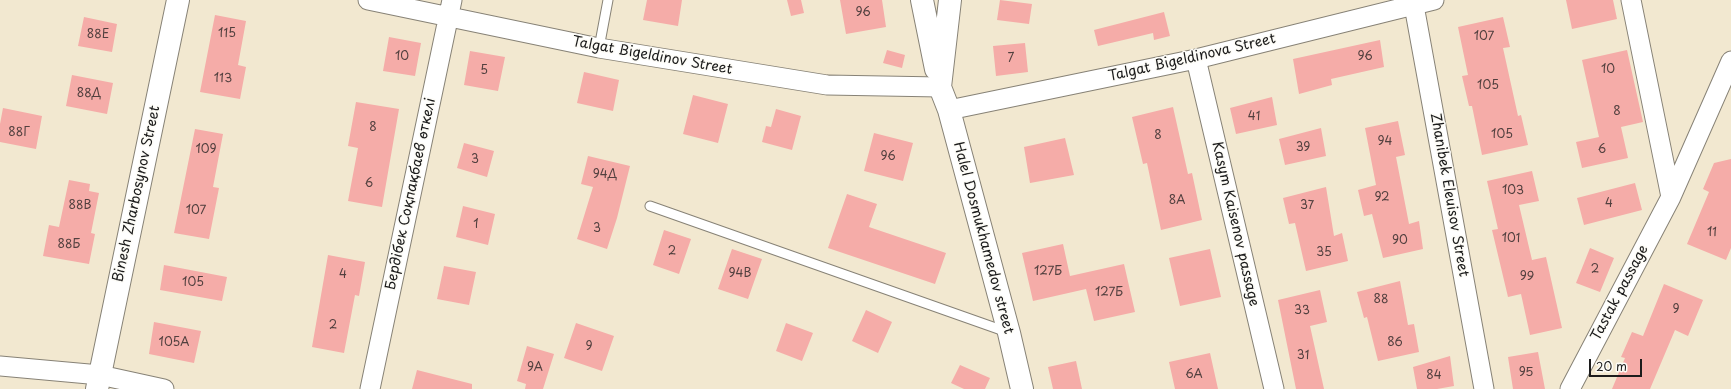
<!DOCTYPE html>
<html>
<head>
<meta charset="utf-8">
<style>
	body { margin:0 }
	#map { position:relative; width:1731px; height:389px; overflow:hidden; background:#f2e8d0; font-family:"Playpen Sans",sans-serif }
	canvas { display:block }
	.scale { position:absolute; left:1589px; top:359px; width:53px; height:18px; box-sizing:border-box; border:2px solid #1c1c1c; border-top:0; padding-left:5px; font-size:12px; line-height:14px; white-space:nowrap; color:#1c1c1c; -webkit-text-stroke:3px #fdfcf7; paint-order:stroke }
</style>
</head>
<body>
<div id="map">
<canvas width="1731" height="389"></canvas>
<div class="scale">20 m</div>
</div>
<script>
const ctx = document.querySelector('canvas').getContext('2d');
ctx.lineJoin = 'round';
function paint(path, color) { ctx.fillStyle = color; ctx.fill(path, 'evenodd'); }
const poly = rows => new Path2D(rows.map(r => 'M' + r).join(''));
function trace(path, color, width, dash) { ctx.strokeStyle = color; ctx.lineWidth = width; ctx.lineCap = dash ? 'butt' : 'round'; ctx.setLineDash(dash || []); ctx.stroke(path); }
function drawText(font, color, halo, rows, align = 'center') {
  ctx.font = font + ' "Playpen Sans",sans-serif'; ctx.lineWidth = 3; ctx.setLineDash([]); ctx.textBaseline = 'middle'; ctx.strokeStyle = halo; ctx.fillStyle = color; for (const [text, x, y, turn = 0] of rows) {
    ctx.save(); ctx.translate(x, y); ctx.rotate((+turn || 0) * Math.PI / 180); ctx.textAlign = isNaN(turn) ? turn : align; if (halo) ctx.strokeText(text, 0, 0); ctx.fillText(text, 0, 0); ctx.restore();
  }
}
const building = poly([
	[647,0,682,0,678,26,643,20],
	[787,0,801,0,804,13,791,16],
	[840,0,882,0,886,27,846,34],
	[1000,0,1032,4,1029,24,997,20],
	[1566,0,1613,0,1617,19,1572,29],
	[1164,12,1170,36,1154,40,1153,33,1098,46,1094,30],
	[215,15,246,21,238,65,246,67,240,99,200,92],
	[84,17,117,24,112,52,78,46],
	[1503,17,1510,47,1503,48,1518,116,1521,115,1528,145,1482,155,1472,106,1469,106,1462,76,1468,75,1458,27],
	[389,37,421,43,415,76,383,71],
	[1380,40,1384,67,1331,79,1332,85,1299,94,1293,59],
	[1025,43,1028,72,996,76,993,46],
	[887,50,905,55,902,68,883,63],
	[1627,50,1643,122,1621,127,1628,158,1582,168,1576,142,1599,137,1582,60],
	[470,51,505,57,498,91,464,85],
	[584,72,619,80,613,111,577,103],
	[72,75,113,83,107,114,66,106],
	[693,95,728,104,718,143,683,134],
	[1272,97,1277,125,1236,134,1230,108],
	[356,102,399,109,382,207,348,201,358,148,348,146],
	[1173,107,1188,174,1192,173,1202,220,1161,230,1147,163,1143,164,1132,117],
	[3,108,42,116,36,149,0,142,0,124],
	[776,109,801,116,792,150,762,142,766,126,771,127],
	[1398,121,1405,155,1396,157,1409,224,1419,221,1423,249,1383,258,1372,214,1364,216,1358,190,1376,185,1365,128],
	[1321,128,1326,156,1285,165,1279,139],
	[195,129,223,134,213,187,219,188,209,239,174,233],
	[874,133,913,143,903,181,864,171],
	[1065,138,1074,175,1030,183,1024,147],
	[464,143,494,151,487,177,457,168],
	[588,156,630,166,617,218,607,249,577,239,593,187,581,184],
	[1731,159,1731,248,1726,260,1687,244,1709,192,1703,189,1714,163],
	[1532,171,1539,201,1519,205,1532,260,1546,257,1562,328,1530,335,1521,294,1508,297,1492,230,1498,229,1487,181],
	[69,180,90,184,89,191,99,193,91,233,95,234,89,264,43,256,49,225,59,227],
	[1635,183,1642,210,1584,225,1577,198],
	[1326,187,1334,236,1342,233,1348,261,1306,271,1295,223,1289,224,1283,198],
	[847,194,877,204,869,227,946,253,935,284,828,248],
	[463,206,495,214,488,245,456,237],
	[664,230,691,239,679,274,653,265],
	[1063,244,1070,276,1124,264,1135,312,1094,321,1086,289,1033,301,1022,253],
	[1590,248,1614,258,1600,292,1576,283],
	[732,249,762,259,748,299,718,289],
	[1210,249,1221,297,1180,306,1169,258],
	[328,255,365,262,359,296,355,295,344,353,312,347],
	[164,265,227,277,222,301,160,290],
	[444,266,476,272,469,305,437,299],
	[1400,281,1408,325,1414,324,1419,352,1378,361,1367,317,1364,318,1357,292],
	[1664,284,1703,300,1688,336,1675,330,1650,389,1612,389,1625,358,1621,357,1632,332,1643,336],
	[1320,290,1327,322,1310,326,1324,389,1296,389,1278,300],
	[866,310,892,322,878,353,852,341],
	[154,322,201,331,194,363,149,354],
	[576,323,614,336,602,371,564,358],
	[786,323,813,333,802,361,776,351],
	[527,346,554,354,543,389,525,389,526,384,517,381],
	[1538,352,1545,389,1513,389,1508,357],
	[1210,353,1218,389,1175,389,1169,362],
	[1450,356,1454,386,1437,389,1417,389,1413,367],
	[1076,361,1082,389,1053,389,1048,367],
	[960,365,990,378,985,389,964,389,951,383],
	[417,370,472,384,472,389,412,389]
]);
const service = poly([
	[599,48,608,0],
	[650,206,1007,332]
]);
const minor = poly([
	[368,0,599,48,827,85,940,87],
	[1413,0,1484,389],
	[1631,0,1671,197],
	[1196,59,1274,389],
	[949,110,1196,59,1434,0],
	[0,366,100,375,164,389],
	[370,389,452,0],
	[1570,389,1671,197,1731,61]
]);
const tertiary = poly([
	[922,0,936,69],
	[950,0,940,87,949,110,1009,333,1022,389],
	[97,389,178,0]
]);
const numberNames = [
	["96",863,13],
	["115",227,34],
	["88Е",98,35],
	["107",1484,37],
	["10",402,57],
	["96",1365,57],
	["7",1011,59],
	["10",1608,70],
	["5",484,71],
	["113",223,79],
	["105",1488,86],
	["88Д",89,94],
	["8",1617,112],
	["41",1254,117],
	["8",373,128],
	["88Г",19,133],
	["105",1502,135],
	["8",1158,136],
	["94",1385,142],
	["39",1303,148],
	["109",206,150],
	["6",1602,150],
	["96",888,157],
	["3",475,160],
	["94Д",605,175],
	["6",369,184],
	["103",1513,191],
	["92",1382,198],
	["8А",1177,201],
	["4",1609,204],
	["88В",80,206],
	["37",1307,206],
	["107",196,211],
	["1",476,225],
	["3",597,229],
	["11",1712,233],
	["101",1511,239],
	["90",1400,241],
	["88Б",69,245],
	["2",672,252],
	["35",1324,253],
	["2",1595,270],
	["127Б",1048,272],
	["94В",740,274],
	["4",343,275],
	["99",1527,277],
	["105",193,283],
	["127Б",1109,293],
	["88",1381,300],
	["9",1676,310],
	["33",1302,311],
	["2",333,326],
	["105А",174,343],
	["86",1395,343],
	["9",589,347],
	["31",1303,356],
	["9А",535,368],
	["95",1526,373],
	["6А",1194,375],
	["84",1434,376]
];
const streetNames = [
	["Talgat Bigeldinov Street",652,56,10],
	["Talgat Bigeldinova Street",1192,58,-13],
	["Binesh Zharbosynov Street",137,194,-78],
	["Бердібек Соқпақбаев өткелі",411,194,-78],
	["Zhanibek Eleuisov Street",1449,195,80],
	["Kasym Kaisenov passage",1235,224,77],
	["Halel Dosmukhamedov street",983,238,75],
	["Tastak passage",1620,293,-62]
];
paint(building, '#f5aca8');
trace(service, '#878276', 11);
trace(minor, '#878276', 21);
trace(tertiary, '#878276', 24);
trace(service, '#fff', 9);
trace(minor, '#fff', 19);
trace(tertiary, '#fff', 22);
drawText('12px', '#52403f', null, numberNames);
drawText('14px', '#1c1c1c', '#fdfcf7', streetNames);
</script>
</body>
</html>
